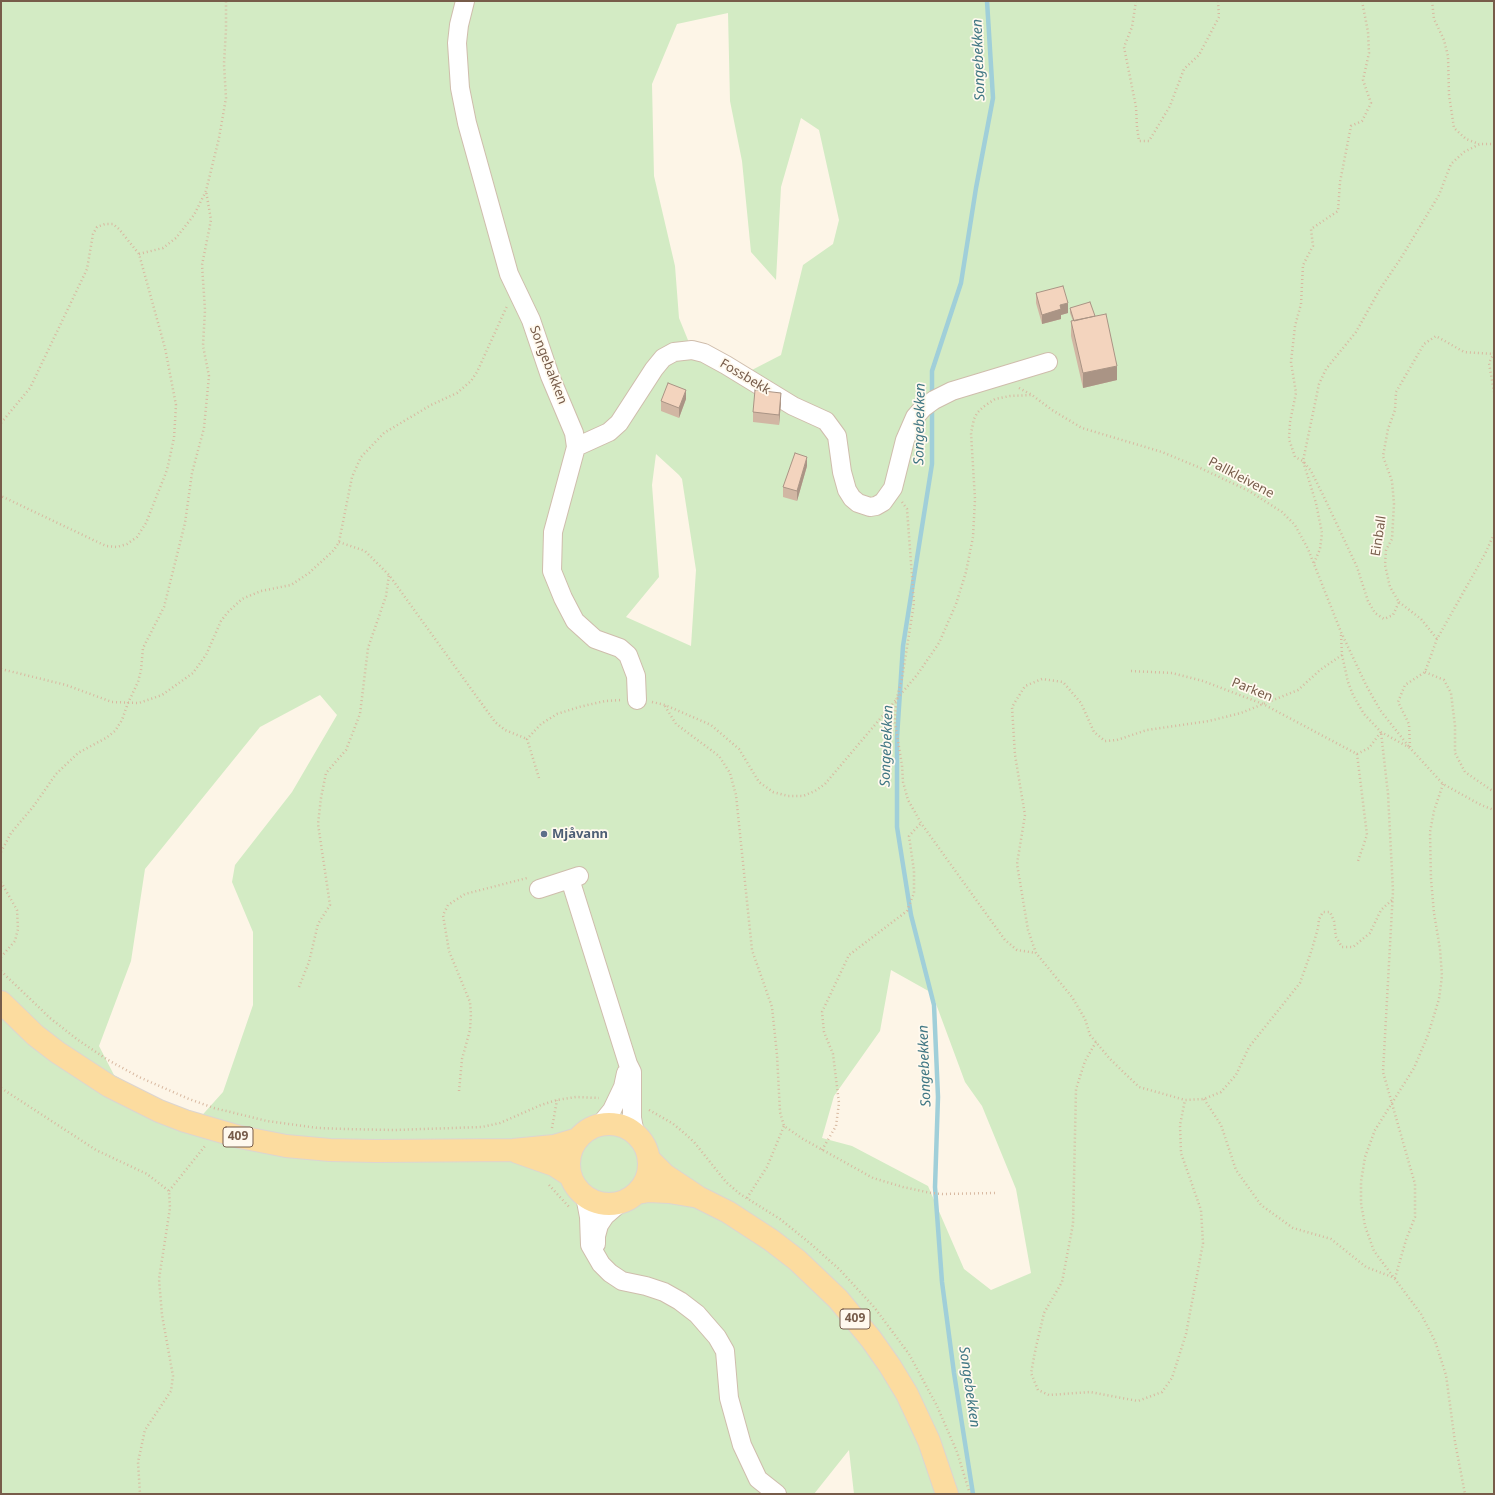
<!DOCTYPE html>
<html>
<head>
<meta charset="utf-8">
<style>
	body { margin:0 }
	#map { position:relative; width:1495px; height:1495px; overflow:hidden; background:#fdf5e7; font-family:"Noto Sans",sans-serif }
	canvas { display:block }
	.frame { position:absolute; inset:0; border:2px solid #775c4a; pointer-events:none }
</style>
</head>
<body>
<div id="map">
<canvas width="1495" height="1495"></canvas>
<div class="frame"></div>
</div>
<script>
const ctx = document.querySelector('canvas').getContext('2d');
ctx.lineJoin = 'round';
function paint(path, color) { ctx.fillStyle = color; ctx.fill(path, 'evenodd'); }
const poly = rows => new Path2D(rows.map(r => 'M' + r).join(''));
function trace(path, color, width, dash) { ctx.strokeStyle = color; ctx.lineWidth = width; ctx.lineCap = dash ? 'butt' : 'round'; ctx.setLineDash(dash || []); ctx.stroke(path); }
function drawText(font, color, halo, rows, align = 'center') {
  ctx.font = font + ' "Noto Sans",sans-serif'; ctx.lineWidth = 3.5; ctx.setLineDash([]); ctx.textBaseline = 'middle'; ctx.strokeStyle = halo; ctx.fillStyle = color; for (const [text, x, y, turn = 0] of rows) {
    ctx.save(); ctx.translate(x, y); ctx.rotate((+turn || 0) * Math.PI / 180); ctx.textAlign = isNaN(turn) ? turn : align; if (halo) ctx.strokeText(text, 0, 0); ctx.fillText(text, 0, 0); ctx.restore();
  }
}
const green = poly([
	[1,1,1494,1,1494,1494,854,1494,849,1450,814,1494,1,1494],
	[728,13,730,101,742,161,751,252,776,280,781,187,801,118,819,130,839,220,833,244,803,265,781,355,750,371,692,350,679,318,675,266,654,176,652,84,677,24],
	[656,454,679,475,682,479,696,570,691,646,626,617,659,577,652,485],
	[320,695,337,715,292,792,235,865,232,882,253,932,253,1005,223,1092,196,1122,114,1075,99,1046,131,961,145,869,260,727],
	[891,970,932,993,965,1082,982,1106,1016,1189,1031,1273,991,1290,964,1269,928,1186,852,1146,822,1138,834,1096,880,1031]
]);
const stream = poly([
	[932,395,932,371,961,283,976,188,993,98,987,1],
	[932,407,932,464,903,646,897,737,897,827,911,915,934,1005,938,1097,935,1187,942,1282,954,1373,973,1494]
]);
const path = poly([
	[1136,1,1132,27,1124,47,1136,107,1137,127,1139,141,1149,141,1170,106,1184,69,1199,55,1219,17,1218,1],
	[1362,1,1368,32,1369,53,1363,80,1371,103,1362,121,1351,126,1340,182,1338,211,1311,229,1313,246,1303,265,1301,304,1295,326,1291,362,1296,393,1290,422,1289,439,1295,457,1303,461,1319,384,1326,369,1356,332,1380,289,1401,258,1439,195,1451,164,1464,152,1480,144,1494,144],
	[1432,1,1434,19,1444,40,1448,56,1449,95,1454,128,1466,139,1479,144],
	[139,254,163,248,176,238,194,215,206,191,219,138,226,98,224,64,226,29,226,1],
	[1494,353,1489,363,1494,392],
	[1019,388,1032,395,1052,410,1082,428,1162,452,1198,467,1249,491,1282,512,1295,525,1308,549,1341,632,1366,685,1380,710,1410,748],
	[1,423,30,388,87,269,93,234,97,227,105,224,113,224,119,229,139,254,165,348,176,405,174,438,167,470,146,523,137,537,127,544,117,547,106,546,1,496],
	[902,502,907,509,914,603,902,679,896,701,895,723,902,765,903,782,908,800,921,823,1005,940,1017,950,1036,953],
	[339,542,365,551,389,575,495,722,505,730,527,739],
	[1314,563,1320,549,1322,533,1316,503,1303,461,1311,471,1324,497,1357,567,1368,601,1375,613,1384,619,1393,615,1399,602,1390,587,1385,565,1386,550,1392,539,1394,504,1392,481,1383,456,1388,429,1395,410,1396,392,1424,344,1436,336,1464,352,1493,354],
	[1399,602,1421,619,1437,639],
	[1341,635,1342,655,1348,682,1353,695,1364,714,1381,732,1410,748,1443,784,1481,805,1494,810],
	[1342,655,1320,670,1298,690,1241,713,1209,721,1147,730,1117,740,1105,741,1094,732,1081,703,1063,682,1042,679,1025,686,1012,707,1015,755,1025,815,1017,864,1028,930,1036,953,1072,997,1085,1019,1090,1035,1110,1059,1139,1087,1185,1100,1204,1099,1221,1092,1236,1075,1249,1047,1300,983,1312,949,1318,928,1319,919,1323,912,1330,912,1334,921,1336,937,1342,947,1353,947,1370,933,1381,910,1393,899],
	[1,669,66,685,112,702,139,703,162,695,193,673,206,655,221,621,227,613,242,599,261,591,291,585,309,573,334,550,339,542,352,477,361,457,384,433,431,405,457,393,471,381,477,372,507,306],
	[1131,671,1172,673,1203,681,1263,704,1357,754],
	[1425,672,1444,680,1451,693,1455,726,1455,753,1465,772,1494,792],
	[652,702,665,705,711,725,739,749,759,782,773,792,788,796,803,796,815,791,825,784,917,675,939,643,956,604,966,572,973,537,975,499,971,433,974,419,977,413,983,407,995,399,1010,396,1032,395],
	[665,706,676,724,719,756,730,773,736,795,752,950,772,1007,777,1055,780,1112,784,1126,803,1139,873,1178,903,1187,931,1193,942,1194,996,1193],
	[1410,747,1409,724,1398,702,1405,685,1425,672,1437,639,1485,554,1494,534],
	[1357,754,1367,835,1358,861],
	[1357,754,1369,748,1381,732],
	[539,778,527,739,541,724,557,714,579,707,605,701,622,700],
	[1443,784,1434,811,1430,832,1431,879,1434,913,1440,949,1442,976,1439,999,1428,1035,1414,1068,1375,1130,1365,1157,1361,1182,1361,1203,1365,1226,1374,1251,1421,1314,1435,1341,1446,1375,1455,1442,1465,1494],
	[1,852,11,833,33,807,56,774,78,753,106,738,115,731,122,720,128,703,138,682,141,670,143,648,164,607,185,523,192,473,204,428,209,376,203,346,205,310,202,265,211,220,206,191],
	[1,882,17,910,18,929,15,941,1,957],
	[1,971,50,1018,78,1040,108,1060,139,1077,189,1099,214,1108,267,1121,318,1128,345,1129,394,1130,482,1127,500,1123,541,1105,557,1100,576,1097,599,1098],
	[299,987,309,962,318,924,330,905,318,824,321,798,326,773,346,750,360,714,368,648,386,596,389,575],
	[1096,1042,1085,1061,1076,1089,1073,1224,1062,1282,1044,1313,1036,1347,1031,1373,1038,1390,1049,1395,1090,1392,1138,1401,1162,1392,1172,1378,1186,1334,1203,1243,1201,1210,1181,1153,1180,1125,1185,1100],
	[1,1088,96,1150,147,1174,169,1191,170,1208,159,1279,162,1315,173,1376,171,1391,145,1430,138,1462,140,1494],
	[459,1091,462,1059,470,1030,471,1014,470,1002,449,951,443,915,448,905,465,894,527,878],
	[1204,1099,1221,1125,1236,1170,1261,1205,1293,1228,1331,1239,1366,1267,1395,1278,1406,1240,1415,1217,1415,1184,1383,1072,1393,891,1388,794,1381,732],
	[649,1110,672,1123,683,1132,694,1142,726,1182,740,1194,780,1219,811,1244,840,1270,874,1307,909,1354,937,1406,957,1452,970,1494],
	[552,1128,557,1100],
	[822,1150,836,1126,839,1103,833,1054,824,1032,822,1012,849,955,907,911,914,893,914,871,909,836,921,823],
	[549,1185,570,1208],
	[169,1191,205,1146],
	[747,1198,767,1167,784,1126]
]);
const minor = poly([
	[465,1,459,25,457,43,460,88,467,123,509,274,531,320,550,376,574,433,576,447,553,532,552,571,563,598,575,621,595,639,620,648,628,655,636,676,637,700],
	[576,447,609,432,619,423,654,369,663,358,674,352,692,350,704,353,726,365,793,406,826,421,837,436,842,472,847,490,852,498,858,503,870,507,876,506,883,502,893,488,905,440,915,417,923,408,934,400,952,391,1048,362],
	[570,879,628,1064,632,1072,632,1118,635,1134],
	[539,889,579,876],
	[599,1126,612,1110,623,1087,626,1073],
	[585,1196,589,1217,590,1245,601,1264,610,1273,622,1281,646,1286,664,1292,680,1301,697,1314,717,1337,725,1351,729,1398,742,1445,758,1479,777,1494],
	[596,1244,596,1236,599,1225,605,1216,620,1203]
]);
const major = poly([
	[1,1002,35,1035,57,1052,109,1086,159,1111,185,1121,240,1137,286,1146,330,1150,375,1151,513,1150,554,1146,578,1139],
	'569 1164a40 40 0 1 1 80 0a40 40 0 1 1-80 0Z',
	[517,1152,554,1165,571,1176],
	[649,1159,665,1175,698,1197,728,1212,771,1240,797,1260,838,1299,871,1339,890,1366,907,1394,929,1441,947,1494],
	[637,1193,649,1191,669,1192,693,1196]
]);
const wall = poly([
	[1036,293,1068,313,1061,315,1061,319,1042,324,1036,303],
	[1070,308,1095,316,1117,380,1083,388,1071,336,1071,321,1073,321,1070,313],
	[686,399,679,418,661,411,661,401],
	[781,402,779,425,753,422,753,412],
	[807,466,797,501,783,497,783,487]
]);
const shadedWall = poly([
	[1068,303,1068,313,1061,315,1061,319,1042,324,1042,315,1060,305],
	[1117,366,1117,380,1083,388,1083,373],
	[686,390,686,399,679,418,679,408],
	[781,393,781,402,779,425,779,415],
	[807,457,807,466,797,501,797,491]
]);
const building = poly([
	[1063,286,1068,303,1060,305,1061,309,1042,315,1036,293,1063,286],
	[1090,302,1095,316,1074,321,1070,308,1090,302],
	[1106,314,1117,366,1083,373,1071,321,1106,314],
	[668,383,686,390,679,408,661,401,668,383],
	[755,390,781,393,779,415,753,412,755,390],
	[795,453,807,457,797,491,783,487,795,453]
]);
const markers = [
	[544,834,4,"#5c6f8a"]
];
const shields = [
	[238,1137,30],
	[855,1319,30]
];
const shieldNames = [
	["409",238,1137],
	["409",855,1319]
];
const streetNames = [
	["Songebakken",548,365,69],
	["Fossbekk",745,377,31],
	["Pallkleivene",1241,478,28],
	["Einball",1379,536,-81],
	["Parken",1252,690,22]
];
const serviceNames = [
	["Mjåvann",552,834]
];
const waterNames = [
	["Songebekken",979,60,-92],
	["Songebekken",920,424,-89],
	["Songebekken",887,746,-88],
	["Songebekken",925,1066,-92],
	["Songebekken",969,1387,82]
];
paint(green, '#d3ebc4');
trace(stream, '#a0cfd9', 4.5);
trace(minor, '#cfbdac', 20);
trace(major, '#dcd5d0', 24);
trace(path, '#d8b8a0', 2.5, [1, 3]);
trace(minor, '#fff', 18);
trace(major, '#fcdc9f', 22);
paint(wall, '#d1b6a3');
paint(shadedWall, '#aa9485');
paint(building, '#f3d4be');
trace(building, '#aa9485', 1);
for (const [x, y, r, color] of markers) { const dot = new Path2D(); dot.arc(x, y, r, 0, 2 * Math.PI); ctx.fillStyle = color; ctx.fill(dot); trace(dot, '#fff9ee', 1.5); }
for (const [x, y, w] of shields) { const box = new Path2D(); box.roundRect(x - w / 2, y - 10, w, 20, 3); ctx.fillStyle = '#fff9ee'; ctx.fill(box); trace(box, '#775c4a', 1); }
drawText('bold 12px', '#775c4a', null, shieldNames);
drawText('13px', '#775c4a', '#fff9ee', streetNames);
drawText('bold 13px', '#4e5e75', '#fff9ee', serviceNames, 'left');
drawText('italic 14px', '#407784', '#fff9ee', waterNames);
</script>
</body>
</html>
